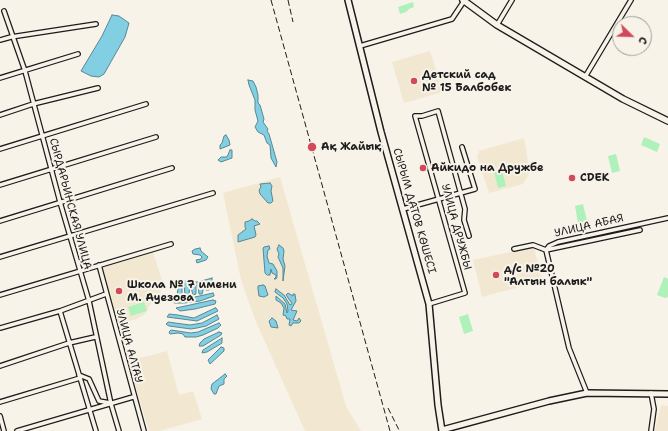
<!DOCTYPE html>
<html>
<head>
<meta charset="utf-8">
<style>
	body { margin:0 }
	#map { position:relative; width:668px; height:431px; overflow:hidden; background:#f7f3e8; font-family:"Shantell Sans",sans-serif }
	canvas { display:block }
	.north { position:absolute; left:612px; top:16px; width:40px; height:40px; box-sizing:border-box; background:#f7f3e8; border:1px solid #9f9d96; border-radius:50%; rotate:113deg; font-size:11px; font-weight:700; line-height:16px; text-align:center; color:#1c1c1c }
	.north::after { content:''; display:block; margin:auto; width:14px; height:18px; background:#d1495b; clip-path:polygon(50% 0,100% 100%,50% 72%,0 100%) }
</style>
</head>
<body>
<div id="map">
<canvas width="668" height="431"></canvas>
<div class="north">С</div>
</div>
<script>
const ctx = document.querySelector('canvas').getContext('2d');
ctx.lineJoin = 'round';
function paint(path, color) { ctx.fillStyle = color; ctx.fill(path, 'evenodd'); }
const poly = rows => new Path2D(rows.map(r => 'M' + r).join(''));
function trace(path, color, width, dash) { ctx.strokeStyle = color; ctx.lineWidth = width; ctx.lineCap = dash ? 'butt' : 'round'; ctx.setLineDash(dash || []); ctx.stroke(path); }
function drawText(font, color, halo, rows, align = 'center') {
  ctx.font = font + ' "Shantell Sans",sans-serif'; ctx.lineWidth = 4; ctx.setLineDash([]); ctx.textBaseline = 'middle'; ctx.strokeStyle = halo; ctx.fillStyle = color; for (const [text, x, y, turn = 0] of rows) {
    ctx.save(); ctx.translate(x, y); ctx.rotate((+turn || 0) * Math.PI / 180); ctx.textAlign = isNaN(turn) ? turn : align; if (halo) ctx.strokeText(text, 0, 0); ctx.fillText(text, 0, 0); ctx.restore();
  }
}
const built = poly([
	[430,51,443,92,404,103,392,62],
	[524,138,530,172,523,184,489,193,477,157,479,151],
	[280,177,346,406,361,431,305,431,256,322,241,280,223,193],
	[534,247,542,281,482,297,473,260],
	[153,252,163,283,162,284,160,299,154,298,145,314,137,319,118,324,102,267],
	[167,351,179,395,193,391,202,419,160,431,149,431,128,361],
	[661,405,668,406,668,431,655,431]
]);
const green = poly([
	[413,2,414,7,409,9,406,12,400,14,398,7],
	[644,137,660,144,657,152,641,145],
	[616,154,620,171,612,173,608,156],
	[502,170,506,186,498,188,494,172],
	[583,204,587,221,578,223,575,206],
	[664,277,668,279,668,297,665,298,657,295],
	[144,302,147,311,131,316,128,307],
	[468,314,473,331,464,334,459,317]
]);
const water = poly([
	[112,15,119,16,129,23,125,37,104,74,99,77,91,76,81,71,102,36,112,15],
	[248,80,253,81,256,87,258,95,258,103,260,105,264,119,263,122,268,129,267,131,269,134,277,162,276,167,271,158,270,145,267,143,264,135,258,132,255,127,258,121,255,110,255,100,249,85,248,80],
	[226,135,229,140,230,145,220,149,220,145,222,143,224,136,226,135],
	[230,150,232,150,232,158,221,162,218,160,221,157,227,157,230,150],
	[270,183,272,186,271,191,273,201,271,203,268,203,260,194,259,190,261,187,260,184,270,183],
	[252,219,255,221,257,221,260,224,254,226,256,235,255,237,238,242,238,235,246,229,245,227,245,222,249,221,252,219],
	[279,245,283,248,284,251,283,259,285,266,283,281,283,268,278,257,279,254,277,249,279,245],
	[269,246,270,249,268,250,267,256,269,263,273,264,277,271,277,277,276,279,274,279,276,277,276,275,272,273,271,269,270,275,267,275,265,273,263,248,264,247,269,246],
	[200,248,201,251,208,257,206,260,197,263,196,260,201,259,202,257,200,255,193,254,192,251,195,249,200,248],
	[212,278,212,282,209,283,209,290,206,290,204,285,203,284,203,291,202,294,199,294,198,286,196,285,196,294,193,295,190,284,189,294,186,296,185,295,184,284,182,284,182,296,180,297,177,294,178,289,177,285,175,284,182,281,198,282,212,278],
	[263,285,265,286,268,295,264,297,259,296,258,289,258,286,263,285],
	[276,289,284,295,290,305,292,304,291,302,286,295,288,293,293,296,293,294,295,294,296,301,291,310,297,311,293,320,297,321,299,318,301,321,299,323,293,323,291,326,289,325,290,319,287,319,286,316,283,315,284,308,281,303,276,300,276,296,285,304,287,313,288,311,287,304,283,298,275,292,275,291,276,289],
	[213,293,214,295,214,296,200,301,184,303,174,303,176,299,195,297,213,293],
	[213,300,216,301,215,304,195,309,180,311,176,308,213,300],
	[215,308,216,308,218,311,197,321,167,317,169,314,178,315,194,318,215,308],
	[217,315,219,319,206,326,197,328,191,329,169,326,166,324,168,322,190,325,202,323,217,315],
	[272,318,276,321,278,328,271,327,269,321,272,318],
	[219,323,221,325,218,328,203,335,196,337,185,337,183,334,178,333,170,334,169,332,171,330,191,333,198,332,219,323],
	[219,332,222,333,221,335,203,346,199,346,200,343,204,339,219,332],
	[222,338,222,343,207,352,202,353,203,350,222,338],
	[221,347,224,348,224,351,210,364,208,360,221,347],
	[225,374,227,376,224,379,224,384,219,386,216,394,214,394,211,389,212,384,225,374]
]);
const minor = poly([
	[4,11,25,71,60,202,89,301,111,404,119,431],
	[497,25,512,0],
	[0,40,11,37,96,24],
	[360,46,452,19,464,1],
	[585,77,631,0],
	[0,78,78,54],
	[0,115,33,104,98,88],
	[0,149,146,104],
	[0,185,156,137],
	[403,209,475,189,462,147],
	[0,221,172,168],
	[514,249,533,245,546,250,640,230],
	[546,250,569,348,587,393],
	[546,250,549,246,558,242,668,218],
	[0,257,213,193],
	[99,265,144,431],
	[0,295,171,244],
	[429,304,465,293,415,116,422,116,438,111,465,209,464,220,469,236],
	[60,311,96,431],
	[0,328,60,311,106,294],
	[0,366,69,343,95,337],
	[79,375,89,379,99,401,110,403],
	[0,402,80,378],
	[0,416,4,431],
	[17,431,133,397],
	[651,431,654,409,651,393]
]);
const secondary = poly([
	[348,0,381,132,429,304,438,405,442,431],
	[442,430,549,401,587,393,668,394]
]);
const primary = poly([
	[463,0,497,25,623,99,668,121]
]);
const rail = poly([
	[271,0,390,431],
	[288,0,293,22],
	[388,408,399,430]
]);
const markers = [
	[414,81,4,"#d1495b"],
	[312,147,5,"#d1495b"],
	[423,168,4,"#d1495b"],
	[572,178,4,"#d1495b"],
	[496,275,4,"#d1495b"],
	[119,291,4,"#d1495b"]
];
const poiNames = [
	["Детский сад",422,75],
	["№ 15 Балбобек",422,88],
	["Ақ Жайық",321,147],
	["Айкидо на Дружбе",431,168],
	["CDEK",580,178],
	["д/с №20",504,269],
	["\"Алтын балык\"",504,282],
	["Школа № 7 имени",127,285],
	["М. Ауезова",127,298]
];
const streetNames = [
	["СЫРДАРЬИНСКАЯ УЛИЦА",70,204,75],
	["СЫРЫМ ДАТОВ КӨШЕСІ",414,211,74],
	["УЛИЦА АБАЯ",589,226,-13],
	["УЛИЦА ДРУЖБЫ",456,227,75],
	["УЛИЦА АЛТАУ",129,346,75]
];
paint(built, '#f2e8d2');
paint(green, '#aff1ba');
paint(water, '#82cee2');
trace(water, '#598793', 1);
trace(minor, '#1c1c1c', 6);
trace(secondary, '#1c1c1c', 8);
trace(primary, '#1c1c1c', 8);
trace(minor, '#f7f3e8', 3.5);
trace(secondary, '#f7f3e8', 5);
trace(primary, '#f7f3e8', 5.5);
trace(rail, '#1c1c1c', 1, [6, 3]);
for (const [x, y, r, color] of markers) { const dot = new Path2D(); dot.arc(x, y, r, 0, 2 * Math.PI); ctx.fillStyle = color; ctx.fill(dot); trace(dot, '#f7f3e8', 1.5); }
drawText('bold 11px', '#1c1c1c', '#f7f3e8', poiNames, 'left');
drawText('11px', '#1c1c1c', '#f7f3e8', streetNames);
</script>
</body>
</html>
